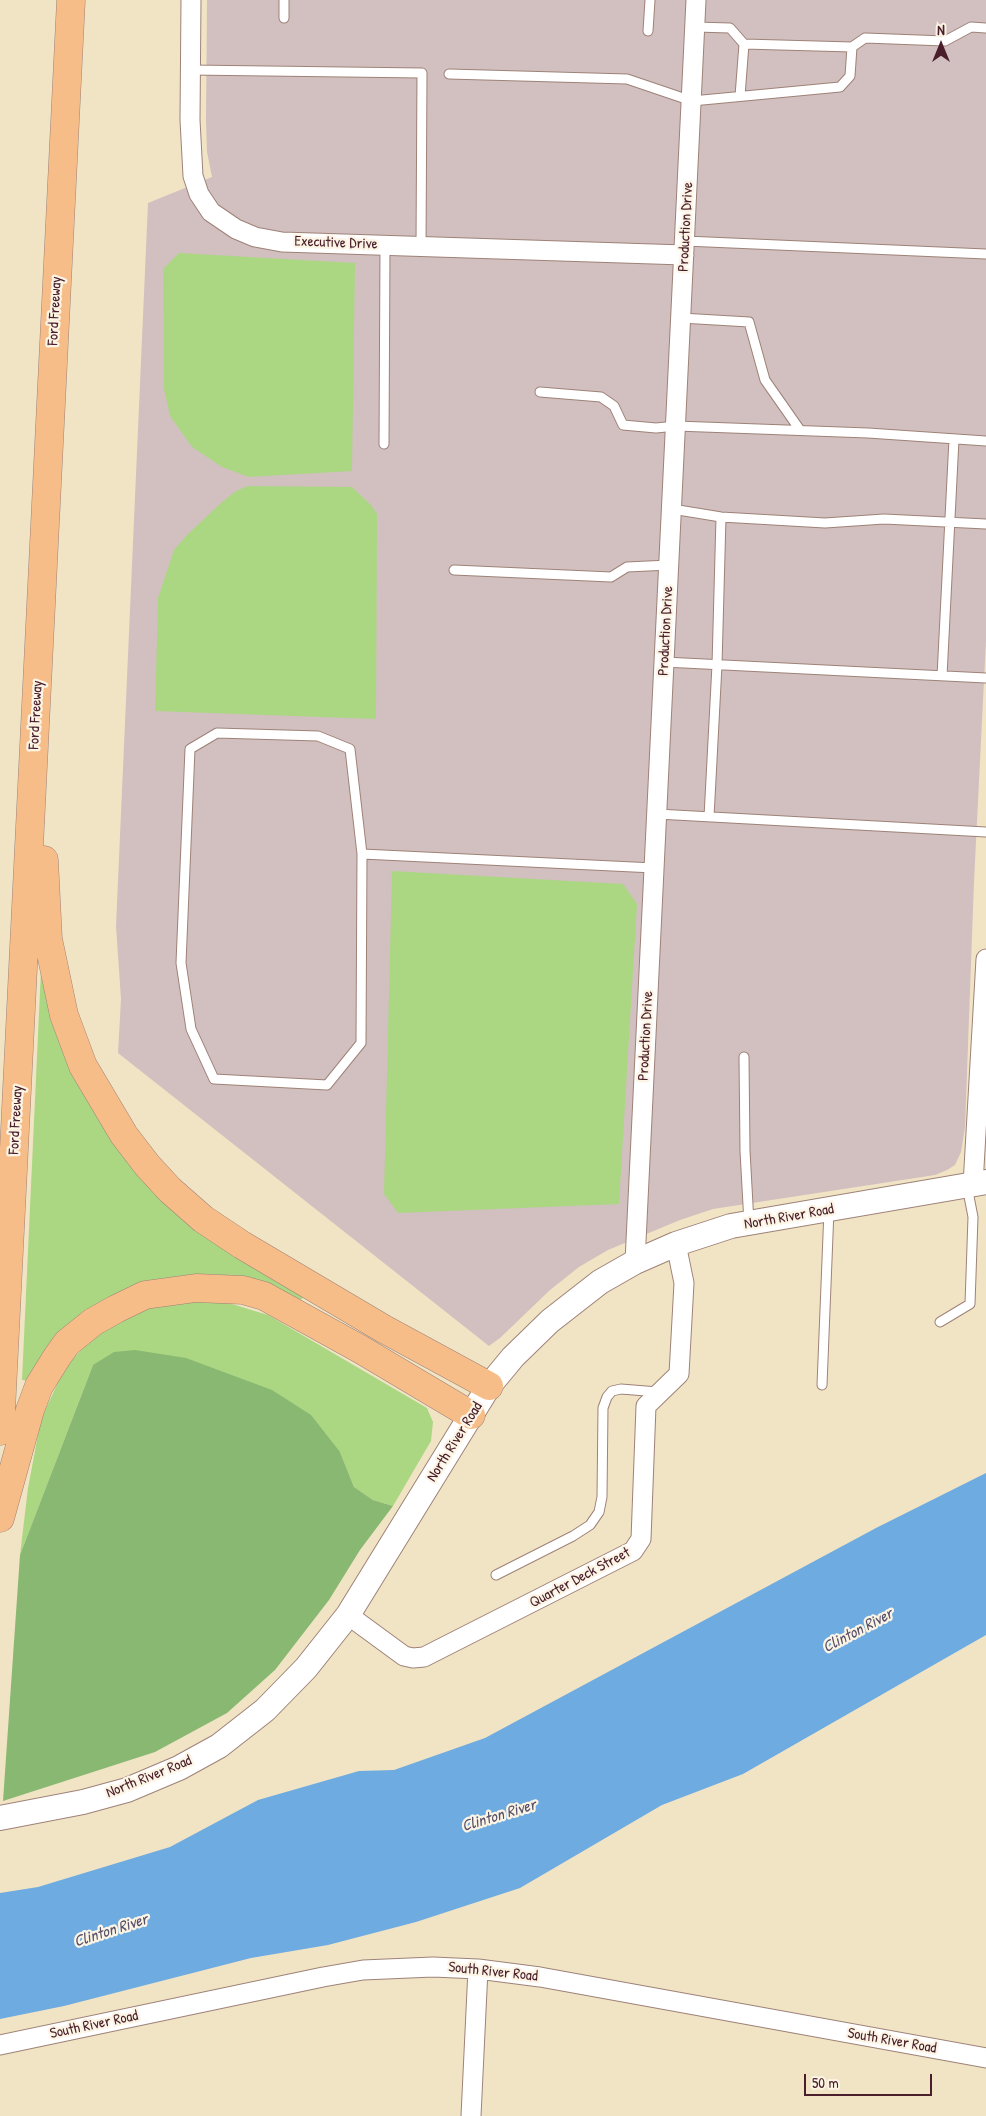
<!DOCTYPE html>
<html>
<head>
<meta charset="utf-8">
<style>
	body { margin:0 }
	#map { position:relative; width:986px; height:2116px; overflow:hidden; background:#f1e4c5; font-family:"Patrick Hand",sans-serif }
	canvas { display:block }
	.north { position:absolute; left:916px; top:20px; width:50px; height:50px; -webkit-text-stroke:4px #fcf5e5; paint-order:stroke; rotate:0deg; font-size:14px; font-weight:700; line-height:20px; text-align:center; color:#4a1f2b }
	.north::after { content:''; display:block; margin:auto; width:18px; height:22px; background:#4a1f2b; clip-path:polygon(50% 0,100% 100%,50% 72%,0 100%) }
	.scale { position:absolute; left:804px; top:2074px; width:128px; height:22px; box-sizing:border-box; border:2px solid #4a1f2b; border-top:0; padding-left:6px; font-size:15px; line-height:18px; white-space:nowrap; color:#4a1f2b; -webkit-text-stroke:4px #fcf5e5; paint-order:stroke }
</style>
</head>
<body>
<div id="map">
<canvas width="986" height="2116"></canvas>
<div class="north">N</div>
<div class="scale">50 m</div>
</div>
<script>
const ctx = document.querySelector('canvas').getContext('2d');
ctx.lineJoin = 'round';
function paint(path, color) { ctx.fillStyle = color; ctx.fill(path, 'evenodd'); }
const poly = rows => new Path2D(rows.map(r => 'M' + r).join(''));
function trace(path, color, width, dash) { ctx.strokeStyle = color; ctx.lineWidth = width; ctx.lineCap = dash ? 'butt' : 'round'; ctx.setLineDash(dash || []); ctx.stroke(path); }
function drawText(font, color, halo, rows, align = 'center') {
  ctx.font = font + ' "Patrick Hand",sans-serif'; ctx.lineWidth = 4.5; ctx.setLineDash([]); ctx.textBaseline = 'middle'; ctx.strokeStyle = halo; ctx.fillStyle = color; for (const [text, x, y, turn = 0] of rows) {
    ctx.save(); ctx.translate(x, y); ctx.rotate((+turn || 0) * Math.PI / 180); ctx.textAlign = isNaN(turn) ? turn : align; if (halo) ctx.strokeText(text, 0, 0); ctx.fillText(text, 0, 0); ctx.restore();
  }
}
const industrial = poly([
	[207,0,986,0,986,640,974,882,965,1127,961,1152,955,1165,947,1170,935,1175,713,1209,680,1220,608,1250,579,1267,550,1290,500,1338,489,1346,118,1053,121,999,116,926,148,203,212,177,207,152,206,121]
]);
const green = poly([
	[179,253,355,263,352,471,249,477,222,467,192,447,170,416,164,389,163,269],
	[248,486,352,487,371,505,377,514,376,719,155,711,158,598,174,550,187,535,221,503,236,491],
	[392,871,623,884,637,904,619,1204,398,1213,384,1194],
	[41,970,94,1106,306,1293,301,1300,276,1288,232,1276,208,1274,184,1276,143,1284,29,1381,22,1380],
	[205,1300,232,1304,268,1315,427,1408,433,1422,431,1441,393,1506,373,1500,354,1487,340,1452,93,1365,20,1555,28,1488,41,1419,61,1376,71,1361,84,1347,106,1328,151,1306]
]);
const forest = poly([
	[135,1350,186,1358,272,1390,311,1415,340,1452,354,1487,373,1500,393,1506,360,1550,329,1600,275,1670,227,1713,155,1752,3,1801,20,1555,93,1365,114,1352]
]);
const water = poly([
	[986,1473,986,1635,743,1774,662,1805,520,1888,416,1922,328,1945,251,1958,64,2006,0,2019,0,1893,38,1887,170,1847,258,1800,359,1771,394,1770,485,1738,876,1528]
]);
const service = poly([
	[284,0,284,18],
	[695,27,730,28,744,44,852,47],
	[648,31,650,0],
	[190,70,422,73,421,246],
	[449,74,627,79,692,101,840,87,850,76,852,47,865,38,945,41,971,27,986,28],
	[740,96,744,44],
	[685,241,986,254],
	[681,318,749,322,765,380,800,430],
	[540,392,601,397,614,406,623,425,656,428,676,426,868,433,986,441],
	[384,444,385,245],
	[672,509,721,517,825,523,884,519,986,524],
	[454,570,611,577,627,567,669,565],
	[664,662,986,678],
	[942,676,954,439],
	[657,814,986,832],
	[709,817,717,665,721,517],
	[362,854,361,1043,327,1085,214,1079,191,1029,181,963,190,749,217,733,318,736,350,749,362,854,654,868],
	[744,1057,745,1151,749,1223],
	[940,1322,970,1304,973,1217,967,1186],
	[822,1385,829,1210],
	[496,1575,573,1536,590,1525,599,1512,602,1497,603,1408,607,1397,612,1391,621,1389,658,1392]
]);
const minor = poly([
	[191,0,190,120,193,176,199,194,211,212,236,229,255,237,282,242,684,255],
	[973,1185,986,959],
	[635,1262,696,0],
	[348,1615,404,1656,413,1658,424,1657,633,1551,641,1539,646,1406,679,1374,684,1283,676,1244],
	[0,2045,323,1977,363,1970,433,1967,478,1969,540,1977,986,2058],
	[471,2116,478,1969]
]);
const tertiary = poly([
	[0,1818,83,1802,127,1790,179,1768,219,1746,265,1710,306,1668,348,1615,489,1386,513,1357,550,1321,600,1282,635,1262,676,1244,731,1226,986,1182]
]);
const motorway = poly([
	[44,860,48,939,64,1015,83,1066,124,1135,147,1165,170,1190,203,1219,242,1245,384,1329,489,1386],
	[0,1431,71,0],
	[0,1518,30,1410,39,1386,57,1357,67,1343,93,1322,116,1309,145,1295,196,1288,243,1290,264,1296,360,1349,471,1415]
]);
const streetNames = [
	["Production Drive",686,227,-87],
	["Executive Drive",336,243,2],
	["Ford Freeway",55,311,-87],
	["Production Drive",666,631,-87],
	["Ford Freeway",36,715,-87],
	["Production Drive",646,1036,-87],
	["Ford Freeway",16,1120,-87],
	["North River Road",789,1217,-10],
	["North River Road",455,1442,-58],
	["Quarter Deck Street",580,1578,-28],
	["North River Road",149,1777,-22],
	["South River Road",493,1972,6],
	["South River Road",94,2025,-12],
	["South River Road",892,2041,10]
];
const waterNames = [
	["Clinton River",858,1631,-28],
	["Clinton River",499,1816,-17],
	["Clinton River",111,1931,-18]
];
paint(industrial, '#d2bfbf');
paint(green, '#abd783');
paint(forest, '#88b871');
paint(water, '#6eabe0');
trace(service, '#9e8278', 11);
trace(minor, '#9e8278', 21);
trace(tertiary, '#9e8278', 26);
trace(motorway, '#9e8278', 29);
trace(service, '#fff', 9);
trace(minor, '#fff', 19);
trace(tertiary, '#fff', 24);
trace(motorway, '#f7bd88', 28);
drawText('15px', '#4a1f2b', '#fcf5e5', streetNames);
drawText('italic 16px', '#57506a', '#fcf5e5', waterNames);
</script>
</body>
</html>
